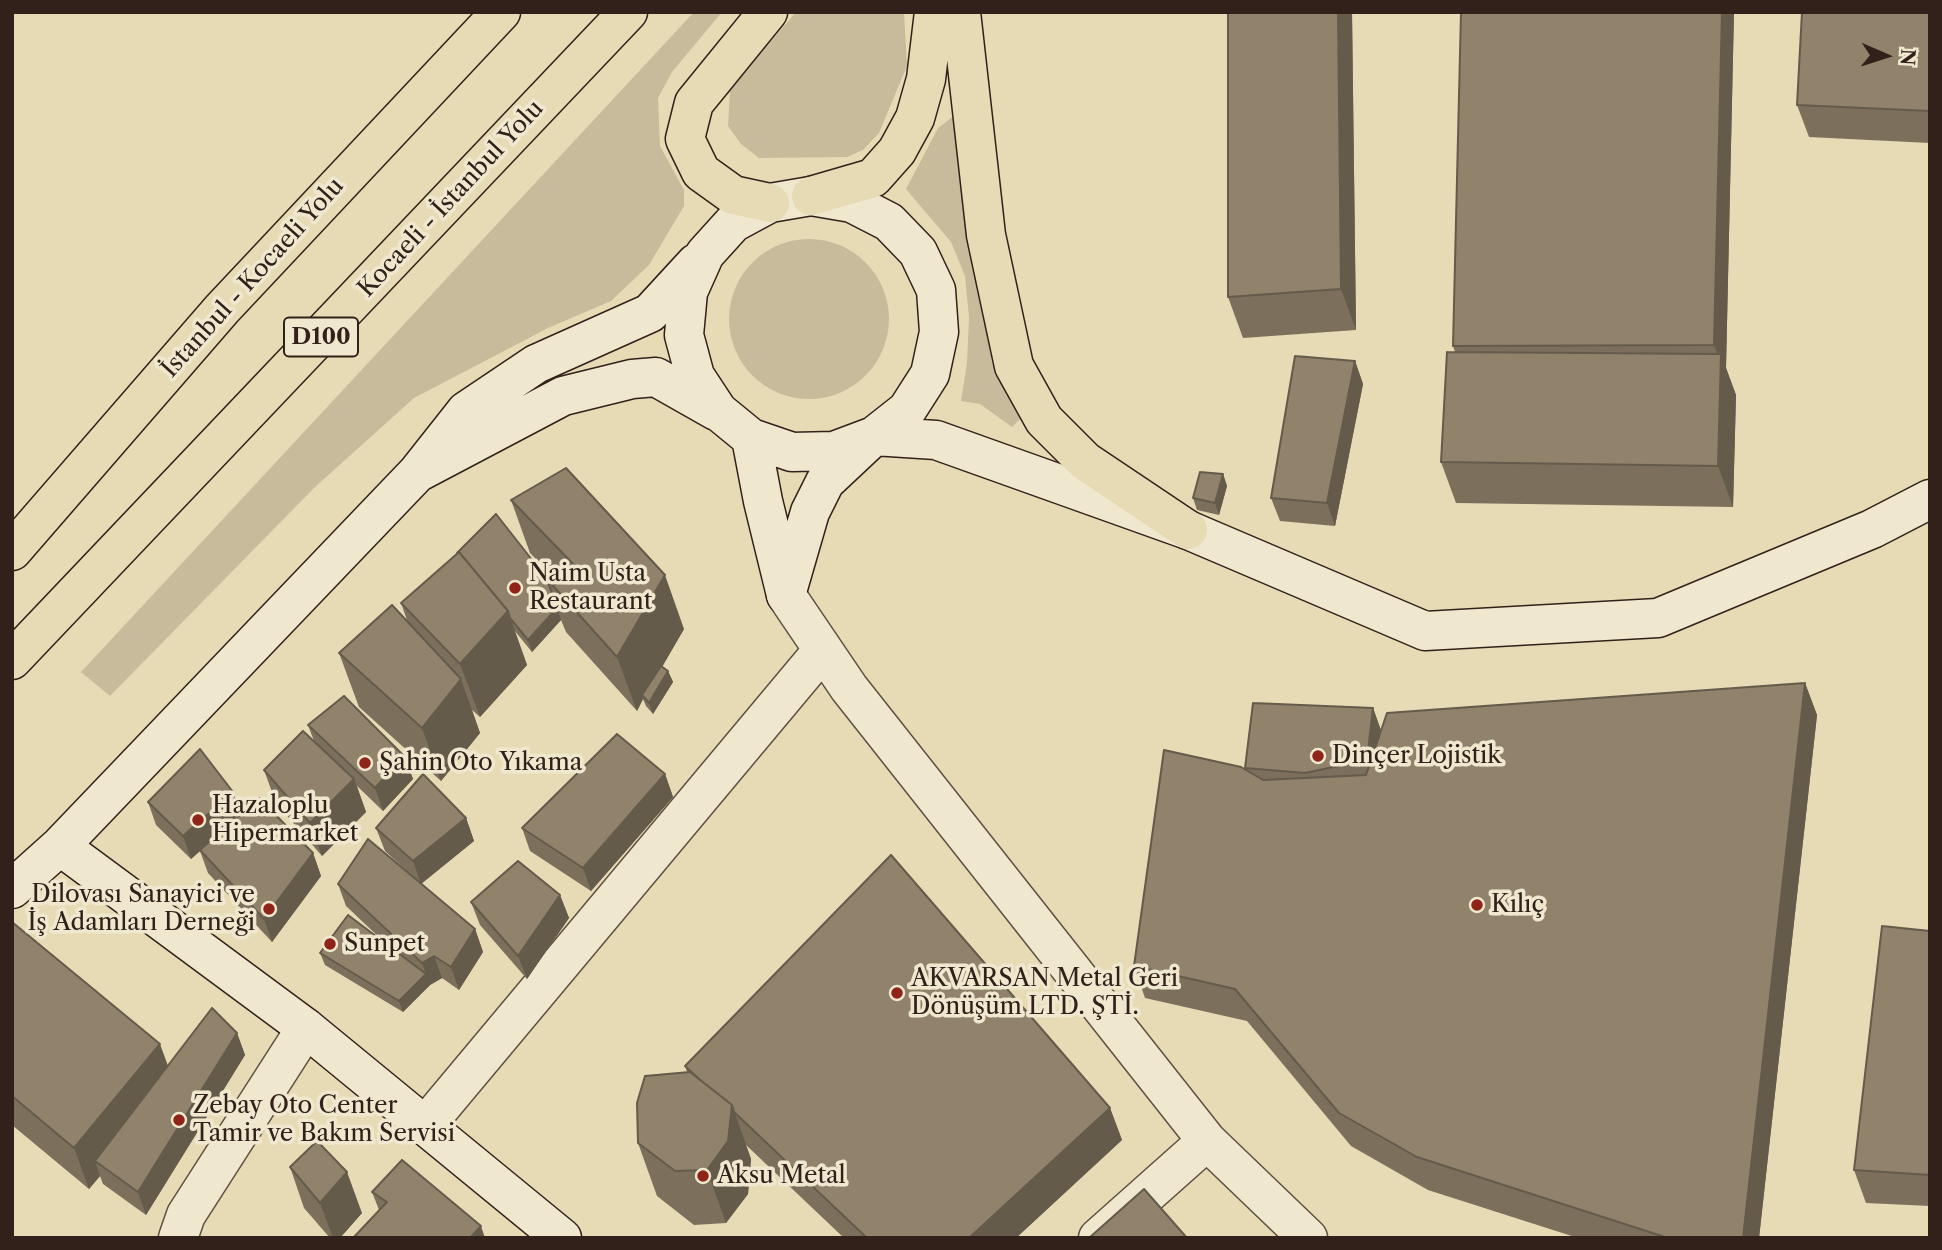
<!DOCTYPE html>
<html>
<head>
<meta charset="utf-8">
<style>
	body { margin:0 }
	#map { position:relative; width:1942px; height:1250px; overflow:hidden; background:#e7dbb5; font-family:"Libre Caslon Text",serif }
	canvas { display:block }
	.frame { position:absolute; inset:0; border:14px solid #32211a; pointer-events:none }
	.north { position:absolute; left:1851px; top:21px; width:70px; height:70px; -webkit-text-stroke:5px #efe8cf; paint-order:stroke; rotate:93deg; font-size:19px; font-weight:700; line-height:28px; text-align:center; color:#32211a }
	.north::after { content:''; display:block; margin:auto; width:24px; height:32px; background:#32211a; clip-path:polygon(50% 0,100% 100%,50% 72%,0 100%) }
</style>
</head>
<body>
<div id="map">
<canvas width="1942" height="1250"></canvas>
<div class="frame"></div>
<div class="north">N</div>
</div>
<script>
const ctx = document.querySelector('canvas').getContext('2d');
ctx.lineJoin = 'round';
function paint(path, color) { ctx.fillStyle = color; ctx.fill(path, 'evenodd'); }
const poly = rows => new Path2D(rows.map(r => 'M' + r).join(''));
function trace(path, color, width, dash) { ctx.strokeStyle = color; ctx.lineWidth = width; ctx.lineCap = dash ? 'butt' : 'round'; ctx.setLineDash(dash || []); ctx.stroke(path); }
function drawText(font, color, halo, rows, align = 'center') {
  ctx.font = font + ' "Libre Caslon Text",serif'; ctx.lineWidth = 7; ctx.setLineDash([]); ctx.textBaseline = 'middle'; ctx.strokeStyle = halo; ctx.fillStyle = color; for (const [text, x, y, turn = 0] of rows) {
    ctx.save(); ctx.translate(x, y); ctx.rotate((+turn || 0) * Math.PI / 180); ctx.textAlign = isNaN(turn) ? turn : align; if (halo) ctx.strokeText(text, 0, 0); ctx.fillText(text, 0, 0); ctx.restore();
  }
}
const green = poly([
	[694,12,722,12,672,72,658,98,660,146,684,190,684,206,649,265,611,301,548,328,414,398,315,487,110,696,81,672],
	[796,12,904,12,907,66,879,133,863,150,847,157,759,158,741,144,728,126,730,90],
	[955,115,992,362,1020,419,1012,427,980,404,961,401,967,363,969,317,965,276,951,242,906,189,938,128],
	'729 319a80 80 0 1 1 160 0a80 80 0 1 1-160 0Z'
]);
const street = poly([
	[786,595,849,688,1207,1141,1308,1238],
	[425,1126,823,650],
	[178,1238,186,1215,306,1028],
	[1098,1238,1207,1141]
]);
const secondary = poly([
	[696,263,650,313,536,364,466,411,417,473,563,396,632,379,656,377,716,411],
	[751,438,763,501,786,595,810,512,825,482,874,436,907,410,930,374,939,332,936,290,918,252,889,222,852,203,811,196,770,203,733,223,705,254,688,292,684,335,695,376,718,411,751,438,792,452,834,451,874,436,936,440,1188,530,1425,631,1658,618,1872,529,1930,499],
	[60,846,306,1028,562,1238],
	[12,889,60,846,417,473]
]);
const highway = poly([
	[768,12,694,103,685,139,701,172,733,195,770,203],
	[961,12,986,235,1014,366,1044,420,1085,461,1188,530],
	[811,196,873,178,897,151,915,118,926,79,934,12],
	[12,551,222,309,501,12],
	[12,660,628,12]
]);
const wall = poly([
	[1228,12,1352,12,1356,330,1243,338,1228,297],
	[1461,12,1734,12,1726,368,1736,395,1733,507,1456,503,1441,462,1455,352,1453,346],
	[1930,12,1930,143,1809,137,1797,105],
	[1355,361,1363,384,1335,526,1280,521,1271,498],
	[1223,474,1227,486,1219,515,1197,510,1193,498],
	[511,500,684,629,662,667,668,671,673,682,653,714,646,706,643,699,637,711,566,632,561,620,532,652,514,630,527,665,480,717,472,710,480,733,441,781,359,707,339,653,408,623,401,603,547,579,553,577,530,553],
	[1805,683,1817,715,1759,1238,1578,1238,1428,1190,1351,1146,1247,1021,1145,998,1134,966,1245,770,1245,768,1373,708,1381,730],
	[308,725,404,756,413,779,383,811,357,786,366,812,322,856,276,803,264,770,314,741],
	[665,774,673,797,591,891,530,851,522,828],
	[233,792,241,814,313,853,321,876,272,942,208,873,200,851,191,859,156,825,148,802],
	[466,818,474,841,421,884,385,851,376,828],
	[338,884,475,929,483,952,459,990,442,978,430,985,403,1012,325,965,320,953,383,941,346,906],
	[560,895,569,918,527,979,480,925,471,902],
	[12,922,168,1066,237,1033,245,1055,146,1215,103,1184,100,1176,89,1189,12,1125],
	[1930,931,1930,1206,1866,1203,1854,1170],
	[685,1066,1110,1108,1122,1140,1016,1238,844,1238,746,1145,751,1159,748,1194,726,1223,694,1225,657,1196,638,1143,687,1072],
	[290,1167,362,1213,340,1238,330,1238,304,1208],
	[372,1192,481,1226,379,1210]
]);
const shadedWall = poly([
	[1338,12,1352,12,1356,330,1341,289],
	[1722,12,1734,12,1726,368,1736,395,1733,507,1718,466,1721,364,1714,345],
	[1355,361,1363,384,1335,526,1327,503],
	[1223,474,1227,486,1219,515,1215,503],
	[665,575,684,629,644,698,642,695,643,699,637,711,617,657],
	[557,608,561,620,532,652,528,640],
	[508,611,527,665,480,717,460,664],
	[668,671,673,682,653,714,649,703],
	[461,679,480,733,441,781,422,728],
	[1805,683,1817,715,1759,1238,1743,1238],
	[1373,708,1381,731,1375,782,1367,760],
	[404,756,413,779,383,811,375,788],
	[665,774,673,797,591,891,583,868],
	[354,779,366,812,322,856,310,823],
	[233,792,241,815,191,859,183,836],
	[466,818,474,841,421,884,413,861],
	[313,853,321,876,272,942,264,919],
	[560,895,569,918,527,979,518,956],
	[475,929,483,952,459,990,451,967],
	[434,956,442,978,430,985,403,1012,399,1001,426,974,422,963],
	[237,1033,245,1055,146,1215,138,1192],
	[160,1044,175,1085,95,1161,100,1176,89,1189,74,1148],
	[732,1105,751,1159,748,1194,726,1223,707,1170],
	[1110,1108,1122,1140,1016,1238,969,1238],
	[347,1172,362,1213,340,1238,333,1238,320,1203],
	[481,1226,485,1238,470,1238]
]);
const building = poly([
	[1228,12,1338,12,1341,289,1228,297,1228,12],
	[1461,12,1722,12,1714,345,1453,346,1461,12],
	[1802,12,1930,12,1930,111,1797,105,1802,12],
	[1447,352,1721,354,1718,466,1441,462,1447,352],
	[1295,356,1355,361,1327,503,1271,498,1295,356],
	[566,468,665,575,617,657,547,579,576,567,511,500,566,468],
	[1200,472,1223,474,1215,503,1193,498,1200,472],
	[496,514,547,579,557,608,528,640,510,618,508,611,459,552,457,553,496,514],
	[459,552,508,611,460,664,401,603,459,552],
	[392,605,461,679,422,728,339,653,392,605],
	[661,666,668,671,649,703,642,695,661,666],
	[1805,683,1743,1238,1668,1238,1417,1157,1339,1113,1235,989,1134,966,1164,750,1241,767,1263,780,1366,775,1387,713,1805,683],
	[344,696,404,756,375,788,308,725,344,696],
	[1253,703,1373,708,1367,760,1305,773,1245,768,1253,703],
	[303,731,354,779,310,823,264,770,303,731],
	[617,734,665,774,583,868,522,828,617,734],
	[200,749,233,792,183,836,148,802,200,749],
	[423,774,466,818,413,861,376,828,423,774],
	[259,798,313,853,264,919,200,850,259,798],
	[368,839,475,929,451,967,434,956,422,963,338,884,368,839],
	[891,855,1110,1108,969,1238,867,1238,734,1112,732,1105,699,1079,685,1066,891,855],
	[518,861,560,895,518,956,471,902,518,861],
	[348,915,426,974,399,1001,320,953,348,915],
	[12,922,160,1044,74,1148,12,1096,12,922],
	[1882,926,1930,931,1930,1175,1854,1170,1882,926],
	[212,1008,237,1033,138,1192,95,1161,212,1008],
	[690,1072,732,1105,728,1141,707,1170,675,1171,638,1143,637,1103,645,1076,690,1072],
	[317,1141,347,1172,320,1203,290,1167,317,1141],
	[402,1160,481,1226,470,1238,353,1238,387,1202,372,1192,402,1160],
	[1144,1189,1187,1238,1089,1238,1144,1189]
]);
const markers = [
	[515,588,7,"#8f2418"],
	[1318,756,7,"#8f2418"],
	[365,763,7,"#8f2418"],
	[198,820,7,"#8f2418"],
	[1477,905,7,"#8f2418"],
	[269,909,7,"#8f2418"],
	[330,944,7,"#8f2418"],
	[897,993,7,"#8f2418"],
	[179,1120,7,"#8f2418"],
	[703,1176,7,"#8f2418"]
];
const shields = [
	[321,337,74]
];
const shieldNames = [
	["D100",321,337]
];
const streetNames = [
	["Kocaeli - İstanbul Yolu",451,199,-47],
	["İstanbul - Kocaeli Yolu",253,278,-48]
];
const poiNames = [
	["Naim Usta",529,574],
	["Restaurant",529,602],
	["Dinçer Lojistik",1332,756],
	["Şahin Oto Yıkama",379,763],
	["Hazaloplu",212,806],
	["Hipermarket",212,834],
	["Dilovası Sanayici ve",255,895,"right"],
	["İş Adamları Derneği",255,923,"right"],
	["Kılıç",1491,905],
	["Sunpet",344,944],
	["AKVARSAN Metal Geri",911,979],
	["Dönüşüm LTD. ŞTİ.",911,1007],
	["Zebay Oto Center",193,1106],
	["Tamir ve Bakım Servisi",193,1134],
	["Aksu Metal",717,1176]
];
paint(green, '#c8bb9b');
trace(street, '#5f5041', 41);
trace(secondary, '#32211a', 41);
trace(highway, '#32211a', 41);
trace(street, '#efe8cf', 38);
trace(secondary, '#efe8cf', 38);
trace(highway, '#e7dbb5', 38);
paint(wall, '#7c705c');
paint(shadedWall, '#655b4b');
paint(building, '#90826b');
trace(building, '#655b4b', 2);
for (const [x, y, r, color] of markers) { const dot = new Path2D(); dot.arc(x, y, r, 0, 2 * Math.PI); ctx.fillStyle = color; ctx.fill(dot); trace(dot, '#efe8cf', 2.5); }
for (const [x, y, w] of shields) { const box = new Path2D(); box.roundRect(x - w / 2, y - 19.5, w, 39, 5); ctx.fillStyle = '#efe8cf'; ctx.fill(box); trace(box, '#32211a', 2); }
drawText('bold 23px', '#32211a', null, shieldNames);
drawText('24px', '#32211a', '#efe8cf', streetNames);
drawText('24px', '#32211a', '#efe8cf', poiNames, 'left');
</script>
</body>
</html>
